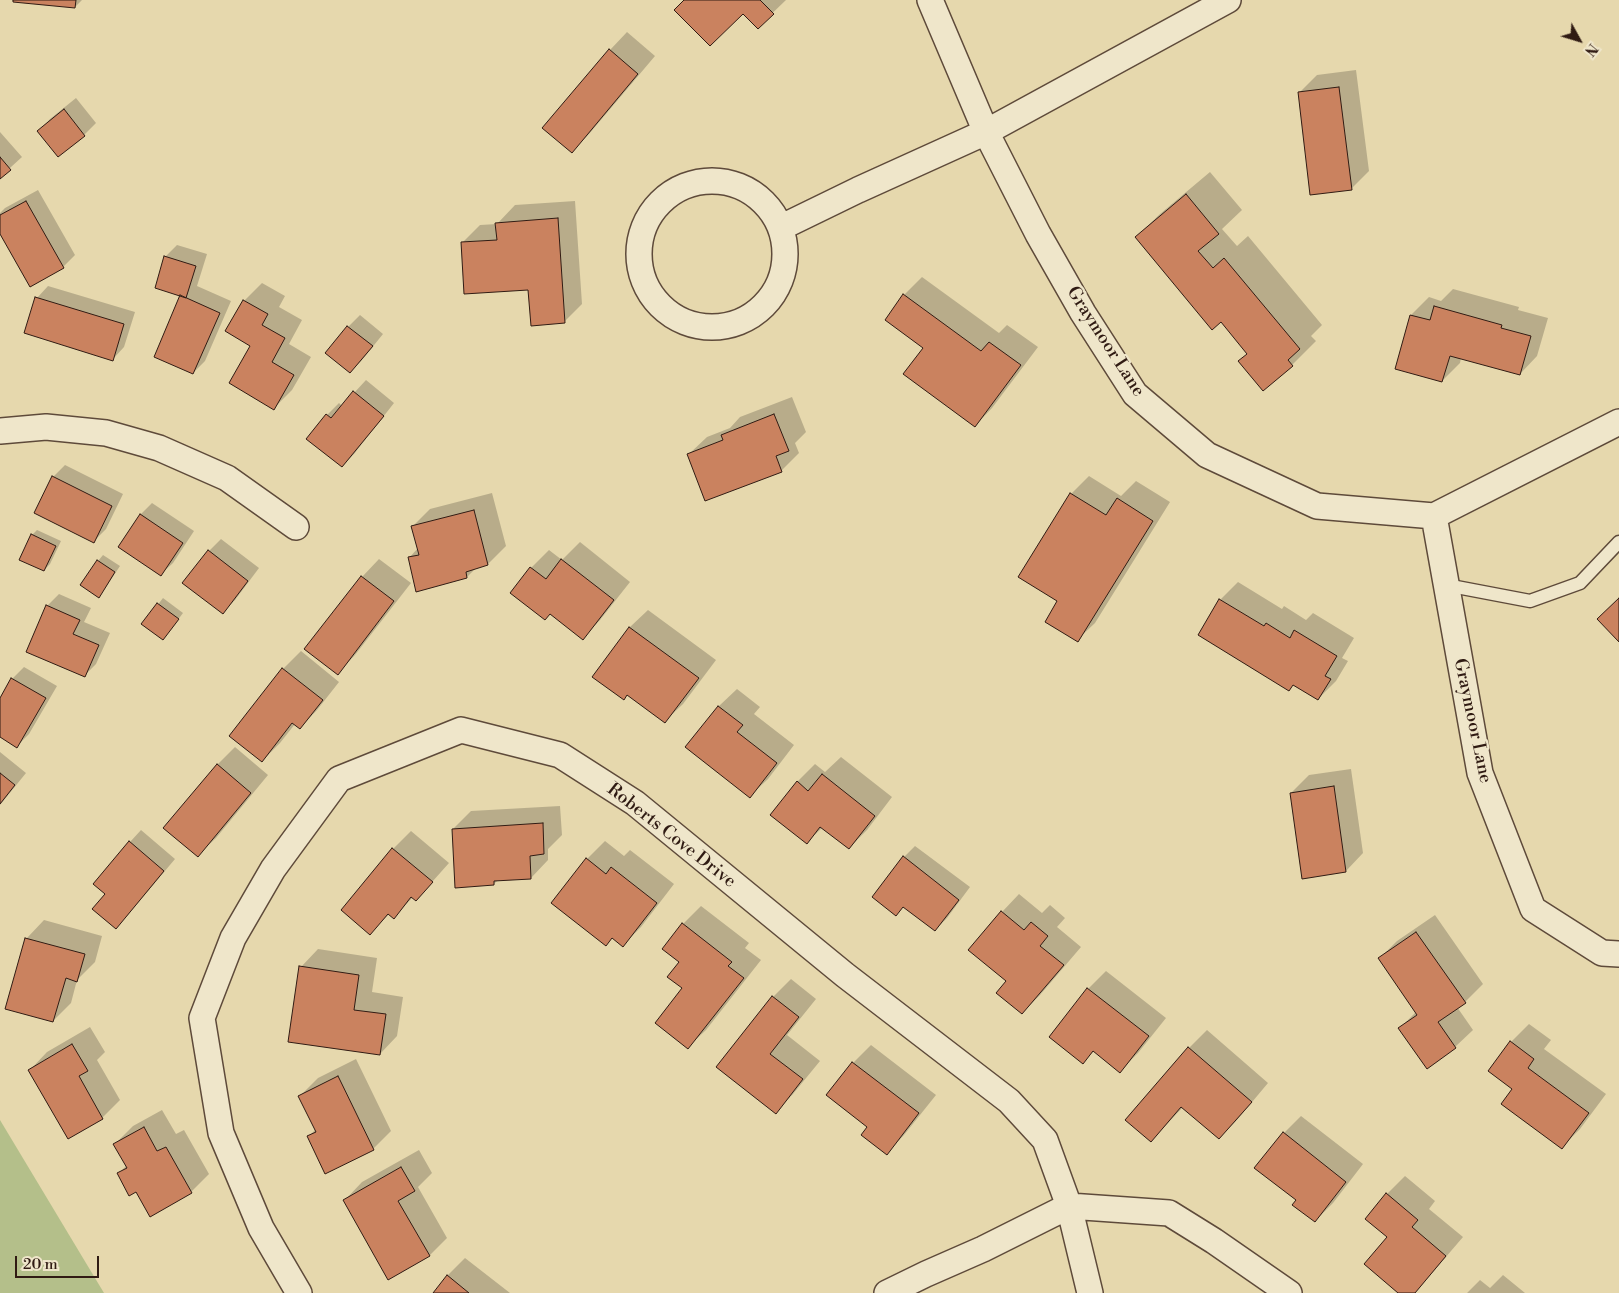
<!DOCTYPE html>
<html>
<head>
<meta charset="utf-8">
<style>
	body { margin:0 }
	#map { position:relative; width:1619px; height:1293px; overflow:hidden; background:#e6d8ad; font-family:"Libre Bodoni",serif }
	canvas { display:block }
	.north { position:absolute; left:1554px; top:15px; width:50px; height:50px; -webkit-text-stroke:4px #efe6ca; paint-order:stroke; rotate:129deg; font-size:14px; font-weight:700; line-height:20px; text-align:center; color:#301b13 }
	.north::after { content:''; display:block; margin:auto; width:18px; height:22px; background:#301b13; clip-path:polygon(50% 0,100% 100%,50% 72%,0 100%) }
	.scale { position:absolute; left:15px; top:1256px; width:84px; height:22px; box-sizing:border-box; border:2px solid #301b13; border-top:0; padding-left:6px; font-size:15px; line-height:18px; white-space:nowrap; color:#301b13; -webkit-text-stroke:4px #efe6ca; paint-order:stroke }
</style>
</head>
<body>
<div id="map">
<canvas width="1619" height="1293"></canvas>
<div class="north">N</div>
<div class="scale">20 m</div>
</div>
<script>
const ctx = document.querySelector('canvas').getContext('2d');
ctx.lineJoin = 'round';
function paint(path, color) { ctx.fillStyle = color; ctx.fill(path, 'evenodd'); }
const poly = rows => new Path2D(rows.map(r => 'M' + r).join(''));
function trace(path, color, width, dash) { ctx.strokeStyle = color; ctx.lineWidth = width; ctx.lineCap = dash ? 'butt' : 'round'; ctx.setLineDash(dash || []); ctx.stroke(path); }
function drawText(font, color, halo, rows, align = 'center') {
  ctx.font = font + ' "Libre Bodoni",serif'; ctx.lineWidth = 4.5; ctx.setLineDash([]); ctx.textBaseline = 'middle'; ctx.strokeStyle = halo; ctx.fillStyle = color; for (const [text, x, y, turn = 0] of rows) {
    ctx.save(); ctx.translate(x, y); ctx.rotate((+turn || 0) * Math.PI / 180); ctx.textAlign = isNaN(turn) ? turn : align; if (halo) ctx.strokeText(text, 0, 0); ctx.fillText(text, 0, 0); ctx.restore();
  }
}
const green = poly([
	[0,1120,104,1293,0,1293]
]);
const shadow = poly([
	[14,0,82,0,75,7],
	[686,0,786,0,758,27,743,12],
	[627,32,655,56,589,134,572,151,610,50],
	[1356,70,1369,171,1351,189,1299,93,1317,75],
	[76,98,96,123,84,135,39,131,50,119],
	[0,132,22,157,0,177],
	[1210,172,1242,210,1222,229,1237,246,1248,236,1322,325,1311,336,1316,341,1292,365,1263,389,1248,353,1221,321,1136,237,1160,214],
	[38,190,75,255,63,267,0,232,0,213,5,208],
	[575,201,582,304,564,322,529,289,462,243,480,225,497,224,515,205],
	[177,245,207,254,197,286,231,301,205,361,193,373,182,295,165,257],
	[922,277,999,333,1007,325,1038,347,992,408,975,426,924,348,886,320,904,295],
	[262,283,285,296,279,307,302,320,289,344,311,357,292,390,274,408,252,345,244,301],
	[48,286,135,312,124,347,113,359,37,298],
	[1453,289,1519,307,1518,310,1548,318,1537,356,1520,374,1461,358,1460,363,1442,381,1396,368,1411,315,1429,297,1441,301],
	[360,315,383,334,362,360,350,372,327,353,348,327],
	[366,380,394,403,354,454,342,466,327,415,339,403,342,406],
	[792,397,806,432,795,443,799,453,781,471,689,454,707,437,730,428,740,417],
	[65,465,123,494,106,529,94,541,53,477],
	[1089,476,1121,496,1136,481,1170,502,1095,623,1077,640,1059,601,1071,494],
	[492,493,506,546,488,564,476,568,467,577,409,558,418,548,412,527,430,509],
	[152,503,194,531,173,563,161,574,140,515],
	[37,530,61,541,50,564,44,570,32,535],
	[221,539,259,568,235,600,223,612,209,551],
	[580,542,630,582,600,620,583,638,550,613,512,593,531,568,549,550,562,560],
	[103,555,120,566,104,590,99,596,98,561],
	[379,559,411,583,355,655,338,673,362,577],
	[1238,582,1282,609,1284,606,1306,620,1313,613,1354,638,1342,658,1348,661,1336,681,1318,699,1294,684,1220,600],
	[59,594,91,608,84,622,110,633,96,664,84,676,47,606],
	[163,598,183,613,168,633,143,624],
	[648,610,716,660,683,704,665,721,628,694,594,676,630,627],
	[301,651,339,682,317,710,300,728,295,724,280,743,262,761,283,669],
	[24,667,57,686,29,734,17,746,0,736,0,700,12,679],
	[737,689,760,707,754,714,794,745,768,779,750,796,687,747,719,706],
	[235,747,268,775,216,838,198,855,217,765],
	[0,752,26,773,0,805],
	[841,757,892,797,867,830,849,848,823,827,807,842,797,782,815,764,825,772],
	[1351,769,1363,853,1346,871,1291,793,1309,775],
	[560,806,562,835,548,849,548,860,531,878,498,880,494,884,453,829,471,811],
	[141,830,175,859,127,916,116,927,130,842],
	[411,831,449,863,416,900,413,897,394,917,389,914,370,933,393,849],
	[605,841,624,856,630,850,674,884,641,927,623,945,613,937,606,944,587,859],
	[915,846,970,887,947,918,935,930,904,906,896,914,904,857],
	[1019,894,1042,913,1050,905,1065,918,1057,927,1081,947,1040,995,1022,1013,1008,981,1002,912],
	[701,906,749,943,745,948,761,960,706,1030,688,1047,681,962,663,949,683,924],
	[1435,915,1483,984,1465,1002,1457,1007,1473,1030,1455,1047,1400,1028,1416,1012,1379,959,1397,941],
	[44,920,102,936,95,962,77,980,71,1003,53,1021,7,1008,27,938],
	[318,949,377,958,372,992,403,997,397,1036,380,1054,301,967],
	[1106,971,1166,1018,1138,1053,1120,1071,1094,1051,1083,1062,1050,1036,1088,989],
	[791,979,816,999,787,1035,820,1061,793,1094,776,1112,718,1067,773,997],
	[1529,1024,1551,1040,1544,1049,1606,1094,1580,1129,1562,1147,1514,1088,1490,1070,1511,1042],
	[90,1027,105,1052,97,1060,120,1100,102,1118,68,1137,30,1070,47,1052],
	[1207,1030,1268,1083,1237,1120,1219,1138,1183,1107,1151,1141,1189,1048],
	[871,1045,936,1095,904,1135,887,1153,869,1127,828,1095,853,1063],
	[356,1059,391,1131,373,1149,308,1137,316,1129,300,1096,318,1078],
	[162,1110,176,1134,184,1130,209,1174,191,1192,137,1191,118,1174,127,1165,115,1144,133,1126],
	[1301,1116,1363,1164,1333,1203,1315,1221,1297,1200,1284,1133],
	[419,1150,432,1173,418,1187,447,1238,429,1256,345,1200,362,1182],
	[1405,1176,1435,1201,1429,1209,1463,1237,1415,1293,1400,1293,1389,1237,1387,1194],
	[465,1258,510,1293,435,1293,447,1276],
	[1503,1275,1525,1293,1467,1293,1480,1280,1490,1288]
]);
const building = poly([
	[13,0,76,0,75,8,13,2,13,0],
	[684,0,760,0,774,14,758,29,743,14,710,46,674,10,684,0],
	[609,49,638,74,572,153,542,128,609,49],
	[1339,87,1352,190,1310,195,1298,92,1339,87],
	[64,109,85,136,58,157,37,131,64,109],
	[0,157,11,170,0,179,0,157],
	[1186,194,1219,234,1198,251,1213,268,1224,258,1300,349,1288,360,1293,366,1263,391,1238,361,1247,354,1221,322,1212,330,1135,237,1186,194],
	[26,201,64,268,30,287,0,234,0,215,26,201],
	[558,218,565,323,531,326,528,290,464,294,461,242,497,240,495,223,558,218],
	[164,256,196,266,186,298,155,288,164,256],
	[903,294,981,351,989,342,1021,365,975,427,903,374,923,348,885,320,903,294],
	[180,295,220,313,193,374,154,357,180,295],
	[35,297,124,324,113,361,24,333,35,297],
	[243,300,268,314,262,325,285,338,272,362,294,375,274,410,229,383,250,346,225,331,243,300],
	[1434,306,1502,325,1501,328,1531,336,1520,375,1450,356,1442,382,1395,369,1410,315,1430,320,1434,306],
	[347,326,373,346,350,373,325,353,347,326],
	[353,391,384,416,342,467,306,439,326,414,331,418,353,391],
	[774,414,789,451,776,456,782,472,705,501,687,454,723,440,721,435,774,414],
	[52,476,112,506,94,543,34,513,52,476],
	[1070,493,1106,515,1117,498,1153,521,1078,642,1045,622,1057,601,1018,577,1070,493],
	[474,510,488,565,466,572,467,578,416,592,408,557,419,555,411,526,474,510],
	[140,514,183,543,161,576,118,547,140,514],
	[31,534,56,546,44,571,19,560,31,534],
	[208,550,248,581,223,614,182,583,208,550],
	[561,559,614,600,583,640,550,614,545,620,510,593,530,567,546,579,561,559],
	[97,560,115,572,99,598,80,585,97,560],
	[361,576,394,601,338,675,304,649,361,576],
	[1619,598,1619,642,1597,619,1619,598],
	[1219,599,1264,626,1266,623,1290,638,1294,630,1337,656,1325,676,1331,679,1318,700,1293,685,1289,691,1198,635,1219,599],
	[157,603,179,619,163,640,141,624,157,603],
	[46,605,80,620,73,634,99,645,85,677,26,652,46,605],
	[629,627,699,678,665,723,627,695,624,700,592,677,629,627],
	[282,668,323,700,300,729,292,723,262,762,229,736,282,668],
	[11,678,46,698,17,748,0,737,0,698,11,678],
	[718,706,743,725,737,732,777,763,750,798,685,747,718,706],
	[217,764,251,793,198,857,163,828,217,764],
	[0,773,15,785,0,804,0,773],
	[822,774,875,816,849,849,820,827,807,844,770,815,797,781,808,791,822,774],
	[1334,786,1346,872,1302,879,1290,793,1334,786],
	[543,823,544,854,530,856,531,879,494,881,494,885,455,888,452,829,543,823],
	[129,841,164,871,116,929,92,909,105,894,93,884,129,841],
	[392,848,433,882,416,901,411,897,394,919,388,914,370,935,341,910,392,848],
	[903,856,959,900,935,931,903,907,896,916,872,897,903,856],
	[586,858,606,874,611,867,657,903,623,947,612,938,606,946,551,903,586,858],
	[1001,911,1024,930,1031,922,1048,936,1040,946,1064,965,1022,1014,996,993,1006,981,968,950,1001,911],
	[682,923,732,962,728,966,744,978,688,1049,655,1023,682,988,667,977,679,962,662,949,682,923],
	[1416,932,1466,1003,1438,1022,1456,1048,1427,1069,1398,1028,1417,1015,1378,958,1416,932],
	[25,938,85,954,77,982,66,978,53,1022,5,1009,25,938],
	[299,966,359,975,354,1010,386,1014,380,1055,288,1042,299,966],
	[1087,988,1149,1036,1120,1073,1093,1051,1083,1064,1049,1037,1087,988],
	[772,996,799,1017,770,1054,803,1079,776,1114,716,1067,772,996],
	[1510,1041,1534,1059,1528,1068,1589,1113,1562,1149,1501,1104,1512,1089,1488,1071,1510,1041],
	[72,1044,88,1071,79,1076,103,1119,68,1139,28,1070,72,1044],
	[1188,1047,1252,1102,1219,1139,1181,1107,1151,1142,1125,1120,1188,1047],
	[852,1062,919,1113,887,1155,861,1135,867,1127,826,1095,852,1062],
	[338,1076,374,1150,325,1174,307,1136,316,1132,298,1096,338,1076],
	[144,1127,157,1151,166,1147,192,1193,150,1217,136,1192,129,1196,117,1173,127,1168,113,1144,144,1127],
	[1283,1132,1346,1182,1315,1222,1292,1205,1296,1200,1254,1168,1283,1132],
	[401,1167,415,1191,398,1201,430,1256,388,1280,343,1200,401,1167],
	[1386,1193,1418,1220,1412,1227,1446,1256,1415,1293,1398,1293,1364,1264,1387,1237,1365,1219,1386,1193],
	[447,1275,469,1293,433,1293,447,1275]
]);
const service = poly([
	[1446,585,1530,601,1580,583,1619,542]
]);
const minor = poly([
	[930,0,986,132,1038,234,1083,313,1135,394,1207,455,1317,506,1434,516,1480,773,1533,909,1602,953,1619,954],
	'639 254a73 73 0 1 1 146 0a73 73 0 1 1-146 0Z',
	[782,227,858,190,986,132,1228,0],
	[0,431,46,427,106,433,159,448,227,478,296,527],
	[1434,516,1619,422],
	[299,1293,261,1228,221,1133,202,1018,233,938,273,869,339,779,461,730,560,755,635,803,845,975,1009,1101,1045,1140,1069,1206,1090,1293],
	[887,1293,926,1274,983,1249,1069,1206,1169,1213,1214,1241,1289,1293]
]);
const streetNames = [
	["Graymoor Lane",1105,342,57],
	["Graymoor Lane",1472,721,78],
	["Roberts Cove Drive",671,836,38]
];
paint(green, '#b4bf8a');
paint(shadow, '#0003');
paint(building, '#ca825f');
trace(building, '#301b13', 1);
trace(service, '#5e4a3a', 15);
trace(minor, '#5e4a3a', 28);
trace(service, '#efe6ca', 12);
trace(minor, '#efe6ca', 25);
drawText('18px', '#301b13', '#efe6ca', streetNames);
</script>
</body>
</html>
